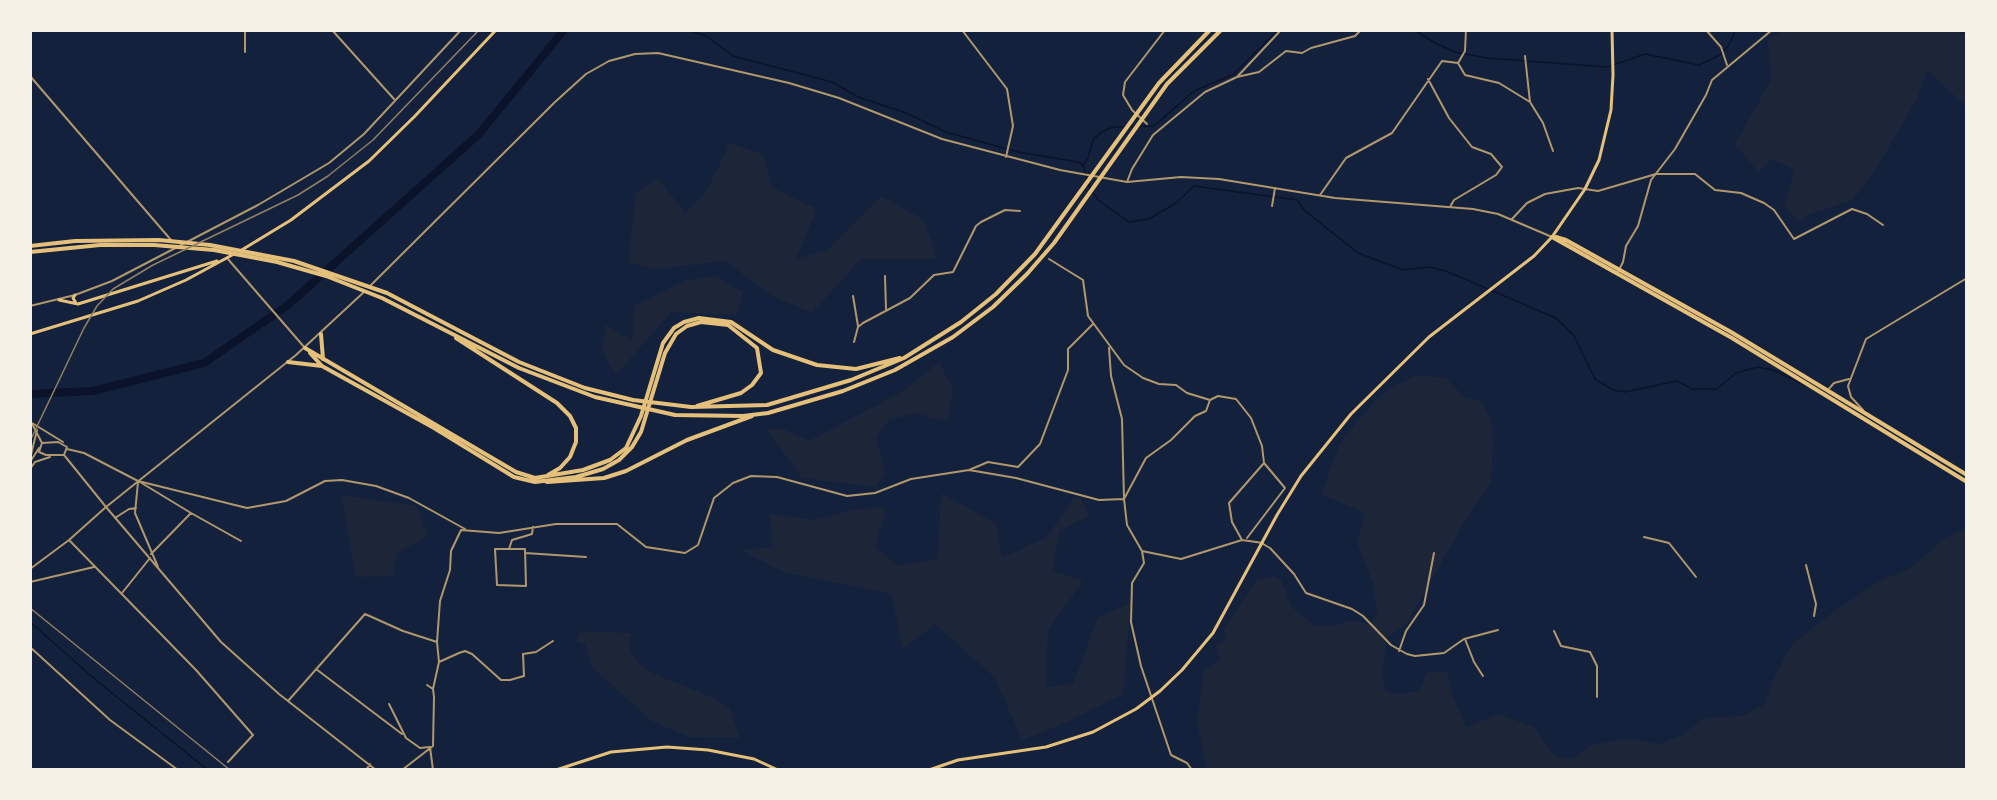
<!DOCTYPE html>
<html>
<head>
<meta charset="utf-8">
<style>
	body { margin:0 }
	#map { position:relative; width:1997px; height:800px; overflow:hidden; background:#14213d; font-family:"IBM Plex Serif",serif }
	canvas { display:block }
	.frame { position:absolute; inset:0; border:32px solid #f6f1e7; pointer-events:none }
</style>
</head>
<body>
<div id="map">
<canvas width="1997" height="800"></canvas>
<div class="frame"></div>
</div>
<script>
const ctx = document.querySelector('canvas').getContext('2d');
ctx.lineJoin = 'round';
function paint(path, color) { ctx.fillStyle = color; ctx.fill(path, 'evenodd'); }
const poly = rows => new Path2D(rows.map(r => 'M' + r).join(''));
function trace(path, color, width, dash) { ctx.strokeStyle = color; ctx.lineWidth = width; ctx.lineCap = dash ? 'butt' : 'round'; ctx.setLineDash(dash || []); ctx.stroke(path); }
const green = poly([
	[1785,30,1948,30,1967,35,1967,107,1927,70,1916,101,1877,167,1853,200,1810,214,1798,221,1785,206,1794,169,1772,159,1758,172,1735,144,1771,80,1768,39],
	[730,143,764,155,771,187,817,209,796,259,828,249,881,196,924,220,937,259,861,259,812,313,772,296,725,261,657,269,628,263,636,192,659,179,685,213,705,194],
	[716,276,743,292,737,315,671,312,616,375,602,351,606,324,632,341,634,306,686,280],
	[939,362,953,390,947,421,915,413,889,420,876,437,885,474,875,487,802,478,767,429,784,429,809,441,903,391],
	[1418,375,1446,378,1463,396,1482,402,1491,420,1493,440,1491,483,1472,509,1406,624,1387,638,1382,673,1385,690,1399,694,1418,691,1428,672,1447,671,1451,691,1466,727,1499,714,1533,727,1556,757,1573,759,1590,745,1628,739,1659,744,1682,735,1704,718,1742,716,1765,704,1772,682,1792,644,1836,610,1883,579,1910,569,1946,537,1967,528,1967,770,1207,770,1197,722,1204,669,1220,660,1215,645,1225,641,1224,629,1257,580,1272,576,1281,580,1293,608,1315,626,1332,626,1353,620,1370,625,1377,614,1373,583,1357,543,1365,513,1321,494,1339,446,1355,424,1377,399,1396,385],
	[941,493,997,524,1002,558,1047,537,1074,497,1080,498,1089,516,1059,531,1053,571,1083,581,1048,630,1046,687,1073,684,1098,618,1131,602,1123,694,1067,722,1022,740,995,678,935,624,903,649,891,594,783,572,741,550,773,547,770,514,814,520,856,509,886,508,875,548,900,566,938,558],
	[341,495,417,506,428,536,396,554,393,576,356,577],
	[581,631,631,633,629,646,636,661,652,673,717,699,730,709,740,738,689,737,652,721,593,668,585,645,576,641]
]);
const stream = poly([
	[687,30,706,36,733,56,832,82,858,97,906,113,946,132,1018,152,1078,162,1083,165,1087,180],
	[1414,30,1435,43,1455,52,1487,58,1607,67,1645,54,1699,65,1720,55,1728,46,1736,30],
	[1083,165,1088,158,1093,140,1101,132,1113,127,1154,126,1194,91,1234,74,1278,30],
	[1088,184,1098,200,1129,222,1149,219,1176,203,1194,186,1297,200,1304,210,1358,253,1403,270,1429,267,1446,271,1556,318,1574,336,1595,379,1613,390,1625,392,1677,381,1692,389,1717,389,1736,373,1757,367,1773,370,1809,387],
	[30,622,97,681,208,770]
]);
const river = poly([
	[30,394,93,391,204,363,288,305,479,134,564,30]
]);
const minor = poly([
	[245,30,245,52],
	[332,30,394,99],
	[1706,30,1721,47,1727,65],
	[1525,56,1530,102,1543,123,1553,151],
	[1458,63,1465,51,1466,30],
	[30,76,171,240],
	[1237,77,1259,72,1286,51,1302,53,1311,48,1355,36,1361,30],
	[1428,79,1449,118,1472,147,1491,154,1502,167,1496,175,1454,200,1450,207],
	[1147,124,1132,110,1123,95,1125,82,1165,30],
	[1127,182,1132,169,1153,135,1205,92,1237,77,1281,30],
	[1320,195,1346,158,1392,133,1442,61,1458,63,1465,75,1499,83,1530,102],
	[1272,206,1275,188],
	[1512,219,1527,203,1545,194,1578,188,1598,191,1656,174,1695,174,1715,190,1741,193,1764,203,1774,210,1794,239,1852,209,1867,214,1883,225],
	[227,258,305,348],
	[1049,259,1083,280,1088,316,1124,365,1143,378,1159,384,1176,385,1187,393,1210,400],
	[885,276,886,309],
	[853,296,858,326],
	[30,306,75,295,112,281,258,205,329,163,364,134,461,30],
	[854,342,858,327,863,323,910,298,934,275,953,272,976,226,981,222,1005,210,1020,211],
	[1827,391,1834,383,1849,379],
	[1863,410,1851,397,1848,386,1866,339,1967,278],
	[969,470,988,462,1018,467,1040,444,1068,370,1068,349,1093,324],
	[138,482,135,513,158,567],
	[140,482,191,513,151,554],
	[191,513,241,541],
	[115,518,129,509,136,508],
	[1644,537,1669,543,1696,577],
	[1247,538,1285,488,1264,463],
	[1263,544,1270,548,1294,574,1306,593,1352,609,1363,616,1391,645,1407,654,1415,656,1444,653,1464,639,1498,630],
	[509,549,525,549,526,586,497,585,495,549,509,549,512,540,532,534,533,527],
	[1142,551,1181,559,1242,540],
	[525,553,586,557],
	[1806,565,1816,604,1814,616],
	[30,569,69,540],
	[30,582,94,567],
	[122,593,150,558],
	[1554,631,1561,646,1590,652,1597,666,1597,697],
	[1465,639,1474,662,1483,676],
	[437,642,440,601,450,570,451,551,461,530,499,533,556,524,617,524,646,547,685,553,698,545,714,498,733,483,751,476,777,477,847,496,875,493,911,479,969,470,1016,478,1099,500,1124,499,1122,419,1111,376,1109,348],
	[1399,651,1406,631,1424,605,1434,553],
	[316,669,402,734],
	[433,689,439,662,459,653,465,651,472,654,501,680,510,680,524,676,523,654,536,652,553,641],
	[288,701,365,614,403,631,437,642,439,662],
	[389,704,406,738,420,748,430,747,433,770],
	[228,762,253,735,196,670,69,540,106,507,221,642,279,694,376,770],
	[366,770,370,764],
	[402,770,433,746,434,697,433,689,427,685],
	[1192,770,1187,763,1171,755,1141,666,1131,622,1132,583,1144,563,1142,551,1127,525,1124,499,1146,458,1171,440,1195,416,1206,411,1210,400,1218,396,1236,399,1251,418,1262,446,1264,463,1229,503,1232,522,1242,540,1263,543]
]);
const tertiary = poly([
	[962,30,1007,89,1013,126,1006,157],
	[1617,274,1623,262,1626,246,1638,226,1651,180,1675,149,1706,95,1712,80,1772,30],
	[370,286,555,102,586,74,609,61,635,54,658,53,789,83,839,98,942,139,1060,170,1127,182,1181,177,1219,179,1335,198,1473,209,1498,214,1552,237],
	[30,420,42,443],
	[32,423,63,442],
	[58,442,67,447,64,455,46,455,39,452,42,443,58,442],
	[67,449,84,453,138,481,247,508,286,501,325,481,342,480,376,486,409,498,465,529],
	[64,455,106,507,296,355,364,292],
	[30,459,37,430],
	[30,462,39,448],
	[30,469,35,462,50,457],
	[30,647,110,720,178,770]
]);
const secondary = poly([
	[556,770,611,752,667,747,708,750,754,759,778,770],
	[929,770,958,760,1046,747,1093,732,1136,709,1160,691,1182,670,1213,633,1277,515,1301,476,1351,414,1429,337,1534,256,1552,237,1585,189,1599,160,1611,110,1613,75,1612,30]
]);
const primary = poly([
	[240,251,291,220,369,161,415,116,496,30],
	[75,295,73,298,76,303],
	[59,300,78,304,217,261],
	[30,334,138,301,186,280,234,254]
]);
const trunk = poly([
	[1552,237,1732,338,1967,482],
	[1556,237,1566,240,1731,332,1967,475]
]);
const motorway = poly([
	[30,246,75,241,159,240,210,245,294,261,387,293,519,362,585,388,633,400,691,407,767,405,851,380,904,358,961,322,996,294,1035,254,1159,83,1210,30],
	[30,252,100,245,154,245,214,250,277,262,326,276,382,298,519,368,595,397,675,415,743,416,768,413,843,391,895,370,953,337,993,307,1027,274,1054,243,1167,84,1221,30],
	[321,334,323,359],
	[456,338,557,403,570,416,576,428,576,442,570,457,560,468,548,475],
	[305,348,516,472,535,478,583,470,610,460,626,448,641,416,663,343,674,328,684,322,699,318,731,322,773,350,817,365,856,369,900,358],
	[310,353,322,366,434,428,514,477,535,482,576,477,603,469,619,460,632,447,641,432,665,353,676,334,687,326,701,322,728,325,757,348,761,373,752,385,741,393,697,406],
	[288,362,322,366],
	[547,482,604,478,626,471,687,440,752,416]
]);
const tram = poly([
	[30,441,84,328,97,306,113,289,153,265,298,195,328,176,373,140,479,30],
	[30,608,230,770]
]);
paint(green, '#1d2539');
trace(stream, '#0b132b', 1.5);
trace(river, '#0b132b', 8);
trace(minor, '#b1986c', 2);
trace(tertiary, '#b1986c', 2);
trace(secondary, '#e5c07b', 3);
trace(primary, '#e5c07b', 3);
trace(trunk, '#e5c07b', 4);
trace(motorway, '#e5c07b', 4);
trace(tram, '#918062', 1.5);
</script>
</body>
</html>
